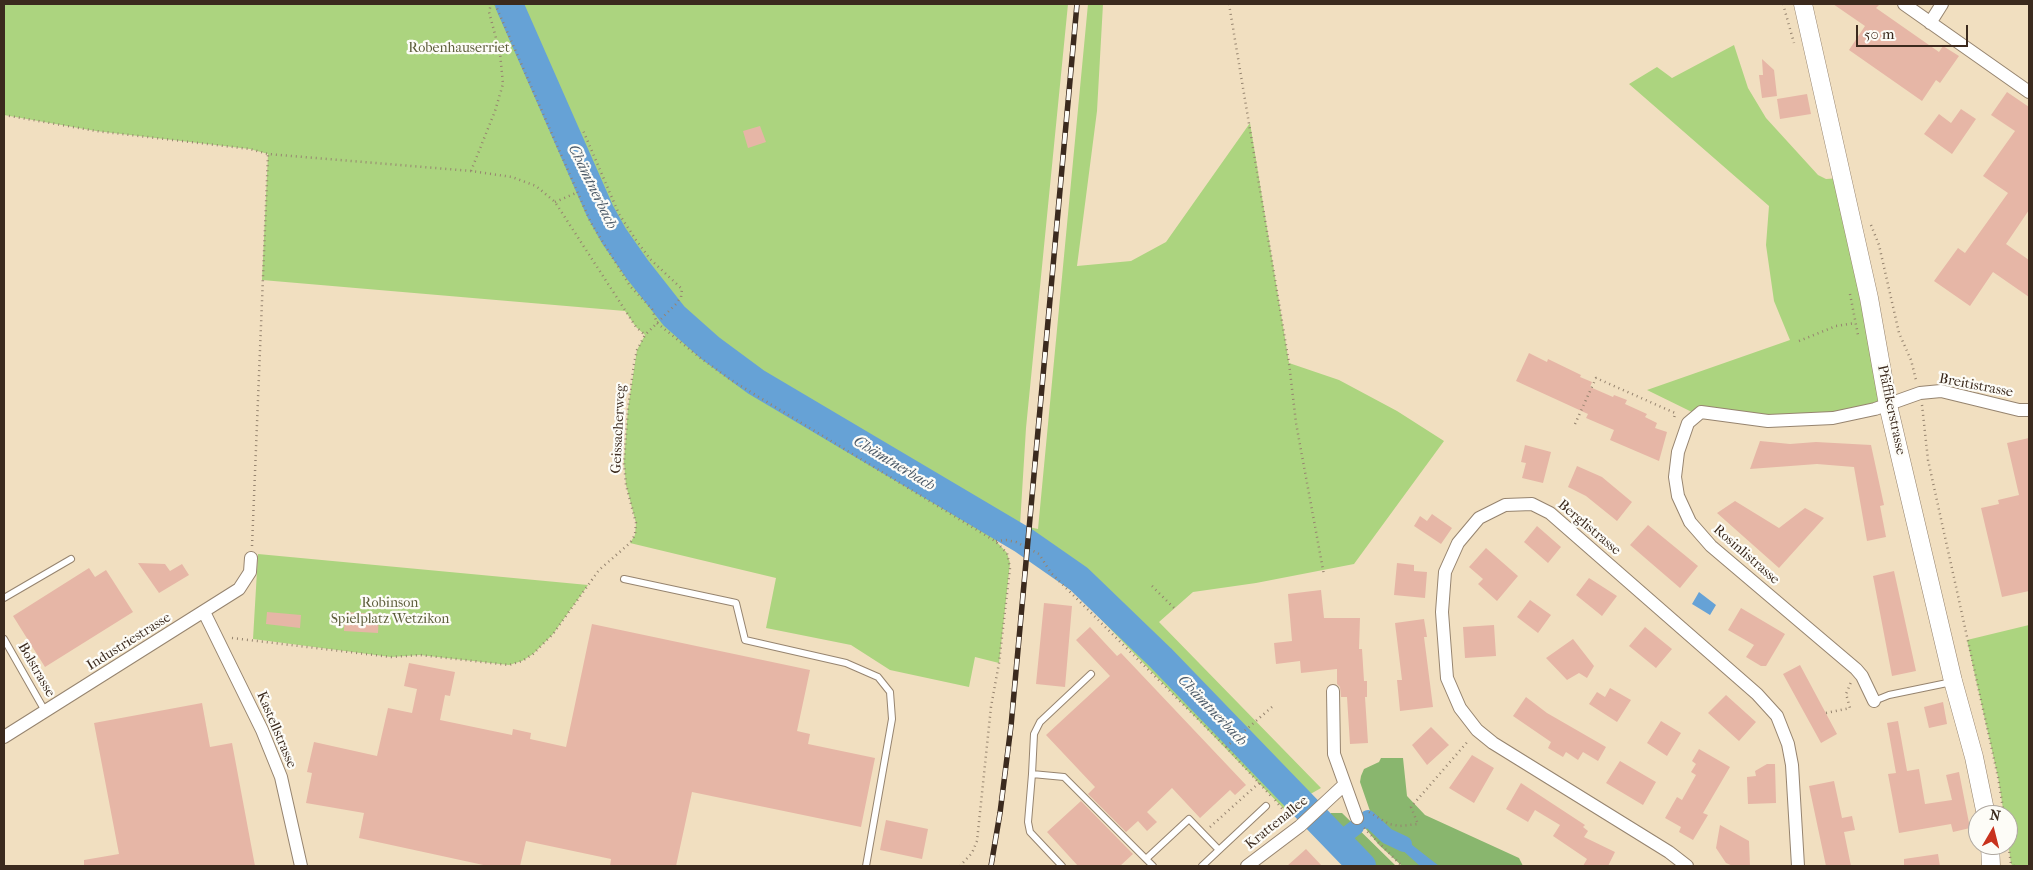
<!DOCTYPE html>
<html>
<head>
<meta charset="utf-8">
<style>
	body { margin:0 }
	#map { position:relative; width:2033px; height:870px; overflow:hidden; background:#f1dfc0; font-family:"IM FELL French Canon",serif }
	canvas { display:block }
	.frame { position:absolute; inset:0; border:5px solid #3b2a1e; pointer-events:none }
	.north { position:absolute; left:1968px; top:805px; width:50px; height:50px; box-sizing:border-box; background:#fdfcf7; border:1px solid #afa8a0; border-radius:50%; rotate:8deg; font-size:14px; font-weight:700; line-height:20px; text-align:center; color:#3b2a1e }
	.north::after { content:''; display:block; margin:auto; width:18px; height:22px; background:#c8321e; clip-path:polygon(50% 0,100% 100%,50% 72%,0 100%) }
	.scale { position:absolute; left:1856px; top:25px; width:112px; height:22px; box-sizing:border-box; border:2px solid #3b2a1e; border-top:0; padding-left:6px; font-size:15px; line-height:18px; white-space:nowrap; color:#3b2a1e; -webkit-text-stroke:4px #fdfcf7; paint-order:stroke }
</style>
</head>
<body>
<div id="map">
<canvas width="2033" height="870"></canvas>
<div class="frame"></div>
<div class="north">N</div>
<div class="scale">50 m</div>
</div>
<script>
const ctx = document.querySelector('canvas').getContext('2d');
ctx.lineJoin = 'round';
function paint(path, color) { ctx.fillStyle = color; ctx.fill(path, 'evenodd'); }
const poly = rows => new Path2D(rows.map(r => 'M' + r).join(''));
function trace(path, color, width, dash) { ctx.strokeStyle = color; ctx.lineWidth = width; ctx.lineCap = dash ? 'butt' : 'round'; ctx.setLineDash(dash || []); ctx.stroke(path); }
function drawText(font, color, halo, rows, align = 'center') {
  ctx.font = font + ' "IM FELL French Canon",serif'; ctx.lineWidth = 4.5; ctx.setLineDash([]); ctx.textBaseline = 'middle'; ctx.strokeStyle = halo; ctx.fillStyle = color; for (const [text, x, y, turn = 0] of rows) {
    ctx.save(); ctx.translate(x, y); ctx.rotate((+turn || 0) * Math.PI / 180); ctx.textAlign = isNaN(turn) ? turn : align; if (halo) ctx.strokeText(text, 0, 0); ctx.fillText(text, 0, 0); ctx.restore();
  }
}
const green = poly([
	[4,4,1068,4,1026,428,1020,525,1038,529,1088,4,1103,4,1097,111,1077,266,1131,261,1166,242,1250,123,1289,363,1339,380,1397,411,1444,441,1354,564,1256,583,1193,592,1159,622,1321,788,1284,809,1039,555,1016,542,1006,540,996,541,1007,553,1010,563,999,663,975,657,969,687,890,670,851,645,766,628,776,578,630,543,635,535,636,523,626,485,624,462,628,408,637,350,645,335,636,327,625,311,262,280,268,154,250,149,96,131,4,115],
	[1734,45,1748,88,1766,118,1818,175,1826,179,1841,178,1888,405,1833,418,1696,414,1647,390,1790,340,1774,301,1766,245,1769,206,1629,84,1657,67,1672,78],
	[258,554,588,585,553,634,533,654,522,661,509,665,420,655,391,657,253,639],
	[2029,625,2029,866,2014,866,2011,864,2008,842,2008,815,2004,815,1998,777,1967,640]
]);
const forest = poly([
	[1381,758,1403,758,1407,796,1425,815,1519,858,1523,866,1402,866,1379,845,1357,818,1370,811,1360,782,1361,776,1364,769,1379,762],
	[1331,813,1342,813,1396,866,1362,866,1321,825]
]);
const water = poly([
	[1699,592,1716,605,1710,615,1692,604],
	[1407,841,1439,866,1420,866,1400,848]
]);
const canal = poly([
	[1364,821,1368,818,1387,836,1404,844],
	[1337,842,1356,827]
]);
const river = poly([
	[509,4,600,211,614,236,637,269,674,316,710,348,756,382,1023,540,1079,579,1161,658,1362,866]
]);
const building = poly([
	[1833,4,1880,4,1876,8,1939,52,1943,46,1959,56,1940,83,1936,80,1922,101,1849,50,1865,26],
	[1762,59,1774,70,1777,96,1762,98,1759,75,1763,75],
	[2007,92,2029,107,2029,210,2006,244,2029,260,2029,297,1993,272,1970,306,1934,281,1958,248,1965,253,2008,193,1983,176,2015,131,1991,115],
	[1807,94,1811,114,1780,119,1777,99],
	[1961,109,1976,119,1952,154,1924,134,1939,114,1951,123],
	[760,126,766,142,748,148,743,131],
	[1529,353,1547,362,1548,359,1581,375,1580,377,1592,382,1590,387,1613,397,1614,395,1627,400,1625,404,1647,414,1645,417,1657,423,1655,428,1667,432,1659,461,1610,440,1614,430,1586,418,1588,414,1516,381],
	[2029,438,2029,591,2002,597,1981,508,1999,504,1998,500,2019,495,2007,443],
	[1760,441,1790,444,1816,442,1871,445,1884,505,1880,506,1886,537,1867,541,1854,467,1817,464,1750,469],
	[1525,445,1551,452,1543,483,1522,478,1526,463,1521,462],
	[1577,466,1602,477,1632,502,1617,521,1586,496,1568,487],
	[1735,501,1779,528,1805,508,1824,518,1779,568,1717,513],
	[1432,514,1452,528,1441,544,1414,526,1420,516,1427,521],
	[1648,525,1698,566,1680,588,1630,545],
	[1537,526,1561,547,1548,563,1524,542],
	[1486,548,1518,576,1497,601,1478,584,1483,579,1469,567],
	[138,563,165,564,170,571,182,564,189,575,159,593],
	[1397,563,1414,565,1414,571,1427,572,1425,598,1394,595],
	[89,568,95,577,106,570,133,612,45,667,13,616],
	[1894,571,1916,671,1892,676,1873,576],
	[1589,578,1617,596,1602,616,1576,595],
	[1321,590,1324,618,1360,618,1359,649,1362,649,1364,681,1367,681,1367,697,1365,697,1368,743,1350,744,1347,697,1341,697,1340,687,1337,684,1337,669,1301,673,1300,661,1276,664,1274,643,1292,641,1288,594],
	[1530,600,1551,615,1538,633,1517,617],
	[1044,603,1072,606,1065,687,1036,684],
	[1741,608,1785,634,1766,666,1761,666,1746,657,1754,645,1728,630],
	[267,612,301,615,300,628,266,624],
	[345,612,379,614,378,633,344,631],
	[1424,619,1427,637,1424,637,1433,707,1400,711,1397,680,1402,680,1395,623],
	[592,624,810,670,797,731,810,734,808,744,875,758,861,827,692,792,676,866,610,866,611,859,526,841,520,866,488,866,359,838,364,813,306,803,312,773,307,772,314,742,377,756,388,708,412,713,417,689,404,686,409,663,455,672,450,696,445,695,440,720,512,735,513,729,531,733,530,739,566,747],
	[1494,625,1496,656,1465,658,1463,627],
	[1090,627,1117,656,1121,653,1246,785,1235,795,1230,790,1200,818,1172,788,1147,812,1157,822,1147,831,1138,821,1126,832,1088,794,1095,787,1046,735,1110,676,1076,640],
	[1645,627,1672,649,1656,668,1629,646],
	[1573,639,1594,666,1587,678,1579,673,1567,680,1546,658],
	[1800,665,1837,734,1821,743,1783,674],
	[1610,688,1631,700,1617,722,1589,704,1597,692,1605,697],
	[1726,695,1756,722,1739,741,1708,713],
	[1526,697,1547,713,1606,747,1598,761,1583,752,1578,760,1566,752,1563,757,1548,748,1551,742,1513,716],
	[1943,702,1947,724,1929,728,1924,707],
	[202,703,210,747,232,743,255,866,84,866,84,860,119,854,94,723],
	[1661,721,1681,733,1667,756,1647,743],
	[1898,721,1907,771,1919,769,1925,804,1952,800,1946,775,1959,772,1970,828,1953,832,1951,824,1899,833,1888,774,1896,773,1887,723],
	[1431,727,1449,745,1427,765,1412,745],
	[1699,749,1730,767,1703,813,1708,815,1693,840,1679,832,1681,827,1665,818,1677,797,1682,800,1696,775,1691,772,1696,764,1692,761],
	[1472,755,1494,768,1474,803,1449,788],
	[1620,761,1656,782,1643,805,1606,783],
	[1767,764,1775,764,1776,803,1748,804,1747,777,1756,776,1755,771],
	[1834,781,1842,818,1852,816,1855,830,1844,832,1851,866,1826,866,1809,786],
	[1521,783,1585,825,1583,827,1588,831,1584,837,1615,852,1608,866,1583,866,1587,859,1553,836,1560,825,1535,810,1528,822,1506,809],
	[1081,801,1133,854,1120,866,1078,866,1047,832],
	[886,820,928,829,922,859,880,850],
	[1720,825,1749,841,1750,866,1733,866,1726,863,1716,848],
	[1306,849,1322,866,1287,866],
	[1938,854,1940,866,1904,866,1904,859]
]);
const path = poly([
	[495,4,591,223,630,286,652,309,657,323,699,357,731,380,995,541,1007,553,1010,568,999,663,991,707,977,841,972,853,960,866],
	[1229,4,1289,363,1296,423,1324,575],
	[1783,4,1794,43],
	[4,115,96,131,250,149,268,154,471,171,512,177,536,186,555,202,636,327,645,335],
	[471,171,495,111,503,84,500,53,489,12,491,4],
	[555,202,576,193],
	[1871,225,1879,245,1899,333,1911,360,1916,380],
	[1850,294,1858,335],
	[1799,341,1836,326,1855,323],
	[1922,405,1928,460,1998,777,2004,815],
	[1575,424,1596,378,1675,413,1674,419],
	[996,541,1006,540,1016,542,1039,554,1051,573,1226,747,1271,796],
	[252,546,268,154],
	[1152,586,1176,610],
	[232,638,391,657,420,655,509,665,522,661,533,654,553,634,599,570,630,543,635,535,636,523,626,485,624,462,628,408,634,364,637,350,645,335,676,304,681,297,682,289,650,259,636,240,619,214,582,128],
	[1826,713,1850,708,1846,694,1851,682],
	[1226,747,1272,707],
	[1275,800,1289,817],
	[1369,812,1389,824,1400,826,1418,824,1411,807,1469,740],
	[1210,827,1259,783],
	[1364,828,1402,866],
	[2008,842,2011,864,2014,866]
]);
const lane = poly([
	[624,579,736,603,745,640,846,663,878,677,890,692,892,719,866,866],
	[4,598,71,559],
	[4,639,45,711],
	[1091,674,1040,722,1034,734,1032,774,1064,777,1153,866],
	[1874,701,1889,695,1952,682],
	[1032,774,1028,822,1030,832,1062,866],
	[1146,859,1189,819,1219,850,1266,806],
	[1202,866,1219,850]
]);
const street = poly([
	[1904,4,2029,92],
	[1930,23,1942,4],
	[204,612,262,730,281,777,301,866],
	[1333,691,1334,754,1357,818],
	[1874,701,1862,676,1856,669,1711,546,1690,522,1678,496,1675,477,1678,452,1688,423,1701,412,1768,421,1833,418,1875,409,1920,393,1941,391,2019,410,2029,410],
	[4,737,239,589,250,572,251,558],
	[1247,866,1300,826,1344,785],
	[1687,866,1669,852,1493,743,1477,730,1460,708,1447,678,1442,612,1445,572,1458,543,1479,518,1505,505,1532,504,1550,513,1757,694,1777,716,1788,744,1792,765,1798,866]
]);
const secondary = poly([
	[1803,4,1869,298,1888,405,1953,681,1974,757,1986,815],
	[1990,845,1991,866]
]);
const rail = poly([
	[991,866,1000,813,1011,726,1077,4]
]);
const parkNames = [
	["Robenhauserriet",459,49],
	["Robinson",390,604],
	["Spielplatz Wetzikon",390,620]
];
const streetNames = [
	["Breitistrasse",1976,386,11],
	["Pfäffikerstrasse",1891,410,78],
	["Geissacherweg",619,429,-87],
	["Berglistrasse",1589,528,40],
	["Rosinlistrasse",1746,555,41],
	["Industriestrasse",129,642,-32],
	["Bolstrasse",36,670,60],
	["Kastellstrasse",276,730,67],
	["Krattenallee",1277,823,-39]
];
const waterNames = [
	["Chämtnerbach",592,187,64],
	["Chämtnerbach",894,464,31],
	["Chämtnerbach",1212,711,46]
];
paint(green, '#acd47f');
paint(forest, '#89b66e');
paint(water, '#66a2d6');
trace(canal, '#66a2d6', 16);
trace(river, '#66a2d6', 28);
paint(building, '#e6b6a6');
trace(lane, '#96846f', 8);
trace(street, '#96846f', 14);
trace(secondary, '#96846f', 19);
trace(path, '#96846f', 2.5, [1, 4]);
trace(lane, '#fff', 6);
trace(street, '#fff', 12);
trace(secondary, '#fff', 18);
trace(rail, '#3b2a1e', 5.5);
trace(rail, '#fdfcf7', 4, [11]);
drawText('14px', '#5d5d3b', '#fdfcf7', parkNames);
drawText('14px', '#3b2a1e', '#fdfcf7', streetNames);
drawText('italic 15px', '#4c5a68', '#fdfcf7', waterNames);
</script>
</body>
</html>
